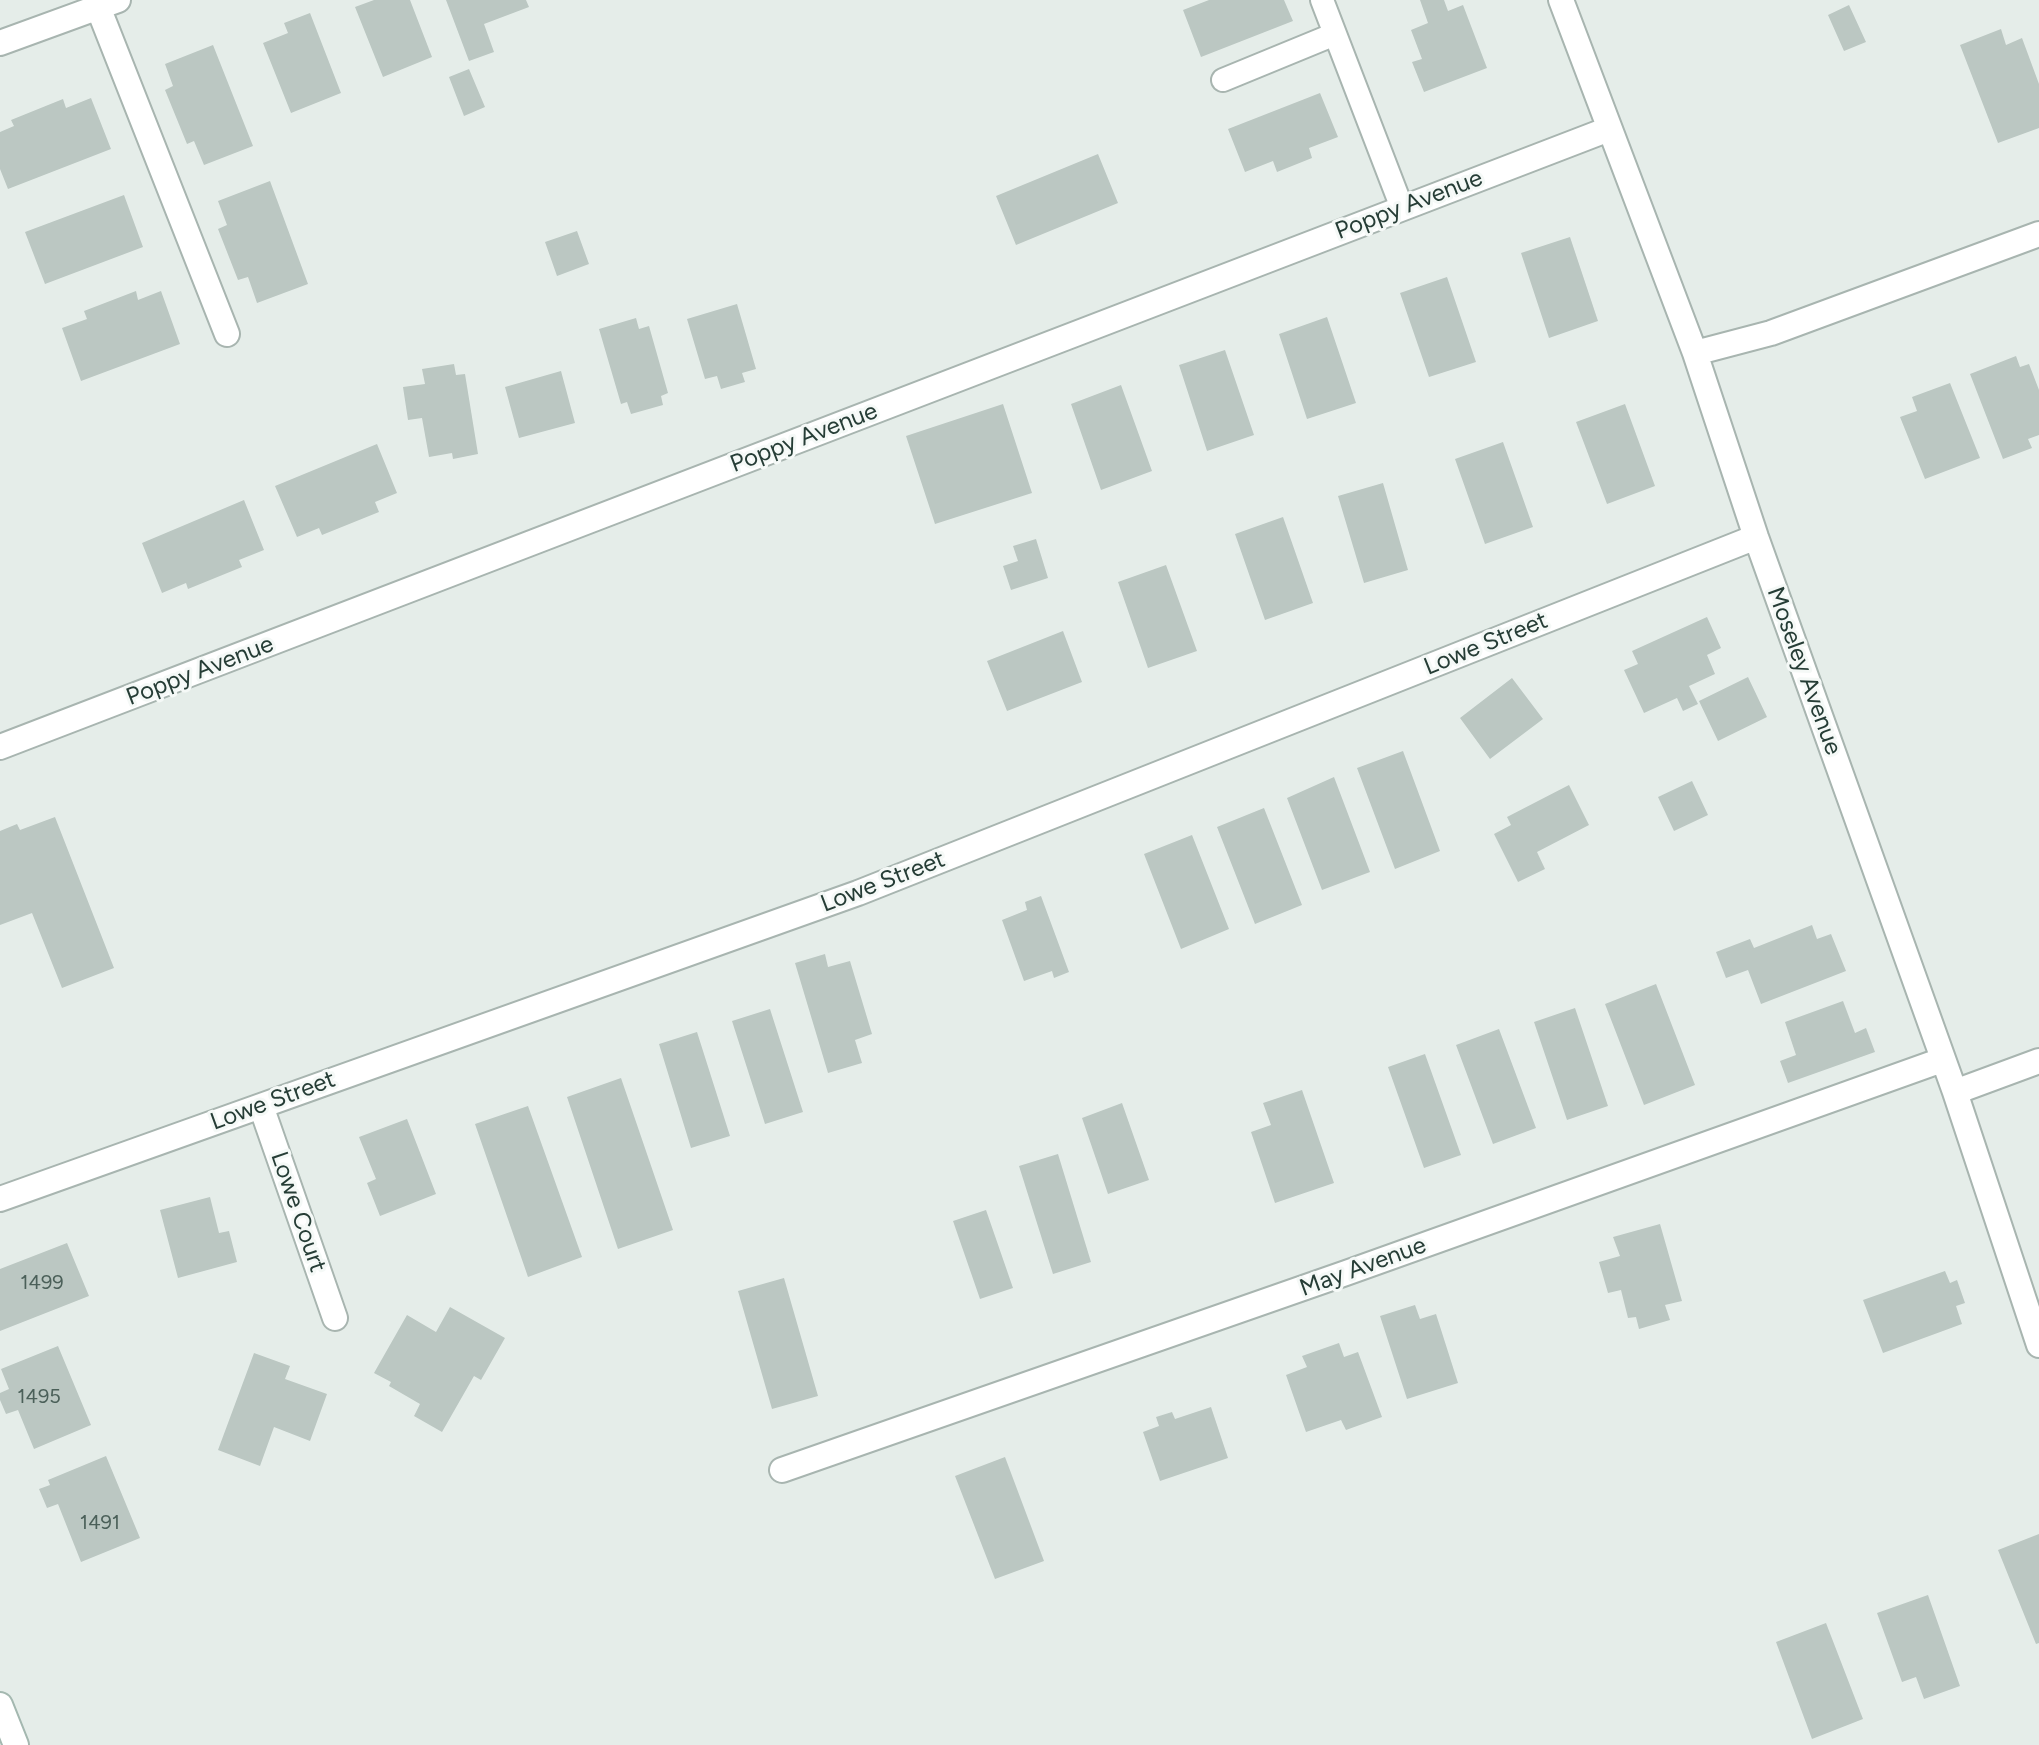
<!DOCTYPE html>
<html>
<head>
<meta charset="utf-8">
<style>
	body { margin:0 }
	canvas { display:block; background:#e5ede9 }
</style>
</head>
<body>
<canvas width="2039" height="1745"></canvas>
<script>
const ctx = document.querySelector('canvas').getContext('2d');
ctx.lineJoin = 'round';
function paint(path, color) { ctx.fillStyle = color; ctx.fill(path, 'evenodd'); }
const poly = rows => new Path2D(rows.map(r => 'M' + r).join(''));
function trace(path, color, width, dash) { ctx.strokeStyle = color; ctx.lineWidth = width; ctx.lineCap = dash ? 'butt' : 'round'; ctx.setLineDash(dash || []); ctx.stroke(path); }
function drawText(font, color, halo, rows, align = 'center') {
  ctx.font = font + ' Figtree,sans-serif'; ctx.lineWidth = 6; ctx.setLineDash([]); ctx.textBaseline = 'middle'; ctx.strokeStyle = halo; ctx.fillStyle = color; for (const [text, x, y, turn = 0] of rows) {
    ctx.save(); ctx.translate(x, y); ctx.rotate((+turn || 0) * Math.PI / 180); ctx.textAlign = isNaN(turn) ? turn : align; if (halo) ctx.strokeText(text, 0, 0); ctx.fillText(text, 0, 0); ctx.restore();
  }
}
const building = poly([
	[374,0,410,0,432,57,383,77,355,7],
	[446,0,526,0,529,7,484,24,494,52,469,61],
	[1209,0,1284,0,1293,21,1201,57,1183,10],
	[1420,0,1444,0,1448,11,1463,5,1487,68,1424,92,1412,62,1422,59,1411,30,1428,23],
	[1849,5,1866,42,1844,51,1828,15],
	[310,13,341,93,291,113,263,43,288,33,284,23],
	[2001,29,2006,45,2022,38,2039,84,2039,128,1998,143,1960,45],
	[213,45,253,146,204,165,194,141,187,144,165,90,173,86,165,64],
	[469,69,485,107,464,116,449,77],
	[1320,93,1338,137,1309,148,1312,158,1277,172,1273,161,1245,172,1228,129],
	[91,98,111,149,8,189,0,169,0,132,14,126,11,120,63,99,66,108],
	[1098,154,1118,203,1016,245,996,196],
	[270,181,308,284,257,303,248,277,238,280,218,229,227,225,218,201],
	[124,195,143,247,45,284,25,232],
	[577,231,589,264,557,276,545,242],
	[1570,237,1598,321,1549,338,1521,253],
	[1447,277,1476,362,1429,377,1400,293],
	[136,291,138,300,161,291,180,344,81,381,62,328,87,319,84,311],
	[737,304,756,369,742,373,745,382,721,389,717,376,705,379,687,319],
	[1327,317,1356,403,1307,419,1279,334],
	[636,318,639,329,649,326,668,393,661,396,663,405,631,414,627,402,621,404,599,329],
	[1225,350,1254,435,1207,451,1179,365],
	[2016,356,2020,367,2029,364,2039,390,2039,435,2028,439,2032,448,2003,459,1970,374],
	[454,364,456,375,465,374,478,454,453,459,452,453,429,457,422,418,408,420,403,387,425,384,422,369],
	[561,371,575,423,519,438,505,387],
	[1950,383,1980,458,1925,479,1900,417,1917,411,1912,397],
	[1121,385,1152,471,1101,490,1071,404],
	[1003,404,1032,493,935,524,906,436],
	[1625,404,1655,486,1607,504,1576,422],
	[1503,442,1533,527,1485,544,1455,459],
	[377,444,397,493,375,502,379,512,322,535,319,528,297,537,275,486],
	[1383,483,1408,570,1364,583,1338,496],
	[244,500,264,550,239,560,242,567,188,589,186,583,162,593,142,543],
	[1283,517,1313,603,1265,620,1235,534],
	[1036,539,1048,578,1011,590,1003,566,1018,561,1013,546],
	[1166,565,1197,651,1148,668,1118,582],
	[1707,617,1721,648,1707,655,1715,674,1689,686,1698,704,1683,711,1677,698,1644,713,1624,670,1638,664,1632,651],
	[1063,631,1082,682,1007,711,987,661],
	[1748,677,1767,717,1718,741,1699,701],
	[1512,678,1543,719,1490,759,1460,718],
	[1403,751,1440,851,1395,869,1357,768],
	[1334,777,1370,872,1322,890,1287,798],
	[1692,781,1708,815,1674,831,1658,797],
	[1569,785,1589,825,1537,852,1545,869,1518,882,1494,834,1511,825,1507,817],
	[1264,808,1302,905,1255,924,1217,827],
	[55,817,114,968,62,988,32,913,0,925,0,831,17,824,20,830],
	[1192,835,1229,929,1181,949,1144,854],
	[1041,896,1069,972,1054,978,1052,971,1024,981,1002,920,1027,910,1025,902],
	[1812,925,1817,939,1831,934,1846,971,1761,1004,1748,970,1726,978,1716,952,1750,939,1754,948],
	[825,954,828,967,850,961,872,1034,855,1040,862,1063,828,1073,795,963],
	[1656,984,1695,1085,1644,1105,1605,1004],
	[1843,1001,1855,1033,1866,1028,1875,1052,1788,1083,1780,1061,1796,1055,1785,1022],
	[1575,1008,1608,1106,1567,1120,1534,1022],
	[770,1009,803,1112,765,1124,732,1021],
	[1499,1029,1536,1128,1493,1144,1456,1045],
	[697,1032,730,1136,691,1148,659,1044],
	[1425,1054,1461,1155,1424,1168,1388,1067],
	[621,1078,673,1230,618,1249,567,1097],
	[1302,1090,1334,1183,1275,1203,1251,1132,1271,1125,1263,1103],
	[1122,1103,1149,1180,1108,1194,1082,1118],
	[528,1106,582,1257,528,1277,475,1124],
	[407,1119,436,1194,380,1216,367,1183,376,1179,359,1137],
	[1058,1154,1091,1262,1053,1274,1019,1166],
	[210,1197,219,1233,229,1231,237,1262,178,1278,160,1210],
	[986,1210,1013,1288,980,1299,953,1221],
	[1660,1224,1682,1301,1665,1305,1670,1320,1639,1329,1636,1317,1628,1318,1621,1290,1608,1293,1599,1262,1620,1256,1613,1237],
	[67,1243,89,1296,0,1331,0,1269],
	[1945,1271,1950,1283,1957,1280,1965,1303,1956,1306,1962,1324,1883,1353,1863,1300],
	[784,1278,818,1396,772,1409,738,1291],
	[1415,1305,1420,1319,1436,1314,1458,1383,1407,1399,1380,1316],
	[450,1307,505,1338,481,1380,474,1376,442,1432,414,1416,420,1404,389,1386,391,1382,374,1373,407,1315,436,1332],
	[1339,1343,1344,1357,1358,1352,1382,1417,1346,1430,1341,1420,1306,1432,1286,1375,1307,1367,1302,1356],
	[58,1346,91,1425,34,1449,18,1410,6,1414,0,1400,0,1393,9,1389,1,1369],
	[254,1353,290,1366,285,1379,327,1394,310,1441,274,1427,260,1466,218,1450],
	[1211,1407,1228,1458,1160,1481,1143,1432,1159,1426,1156,1417,1172,1412,1175,1419],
	[106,1456,140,1538,81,1562,58,1504,47,1508,39,1489,50,1485,48,1480],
	[1005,1457,1044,1561,995,1579,955,1476],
	[2039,1534,2039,1643,2036,1644,1998,1550],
	[1928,1595,1960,1686,1924,1699,1916,1677,1902,1682,1877,1613],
	[1826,1623,1863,1719,1812,1739,1776,1642]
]);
const lane = poly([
	[1322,0,1402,208],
	[1223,80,1335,34]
]);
const street = poly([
	[1561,0,1695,353,1756,537,1955,1092,2039,1345],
	[98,7,227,334],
	[0,43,118,0],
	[1695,353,1771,333,2039,234],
	[0,747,1609,129],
	[1955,1092,2039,1061],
	[261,1106,335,1318],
	[0,1199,858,893,1756,537],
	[782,1470,1346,1273,1942,1060]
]);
const secondary = poly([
	[0,1705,16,1745]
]);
const numberNames = [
	["1499",42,1283],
	["1495",39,1397],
	["1491",100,1523]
];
const streetNames = [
	["Poppy Avenue",1409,205,-21],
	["Poppy Avenue",804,438,-21],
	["Lowe Street",1486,644,-22],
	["Poppy Avenue",200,671,-21],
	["Moseley Avenue",1804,671,70],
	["Lowe Street",883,882,-21],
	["Lowe Street",273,1101,-20],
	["Lowe Court",298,1212,71],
	["May Avenue",1363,1267,-20]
];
paint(building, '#bbc7c2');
trace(lane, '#a8b5b0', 26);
trace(street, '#a8b5b0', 28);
trace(secondary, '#a4b8b0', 28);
trace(lane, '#fff', 22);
trace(street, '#fff', 24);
trace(secondary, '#fff', 24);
drawText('20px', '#4b6059', null, numberNames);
drawText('24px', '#263d36', '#f5f9f7', streetNames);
</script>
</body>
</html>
